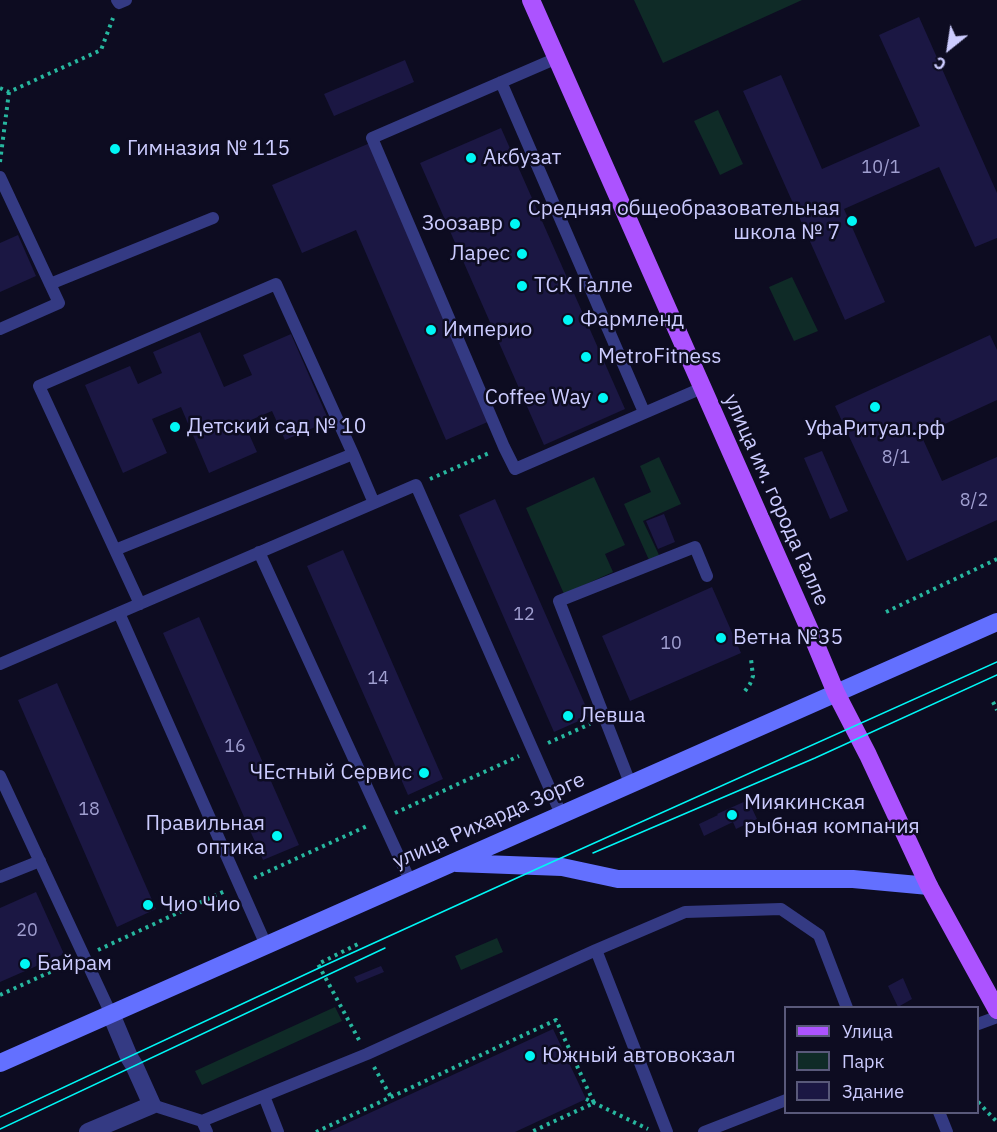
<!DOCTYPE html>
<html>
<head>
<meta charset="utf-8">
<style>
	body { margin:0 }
	#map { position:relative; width:997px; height:1132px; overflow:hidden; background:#0d0c21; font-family:"IBM Plex Sans",sans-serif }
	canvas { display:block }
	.legend { position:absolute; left:784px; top:1006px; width:195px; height:108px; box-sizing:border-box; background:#0d0c21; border:2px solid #59597a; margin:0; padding:8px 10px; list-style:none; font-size:18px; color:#ccf }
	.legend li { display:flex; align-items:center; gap:12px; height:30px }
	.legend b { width:30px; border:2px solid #59597a }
	.north { position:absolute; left:919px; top:18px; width:60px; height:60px; -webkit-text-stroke:4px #0d0c21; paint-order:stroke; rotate:210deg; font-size:16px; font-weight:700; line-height:24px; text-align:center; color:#ccf }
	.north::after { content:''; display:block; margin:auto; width:21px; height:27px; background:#ccf; clip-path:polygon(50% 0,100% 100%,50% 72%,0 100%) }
</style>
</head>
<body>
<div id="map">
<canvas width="997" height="1132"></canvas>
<ul class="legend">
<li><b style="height:8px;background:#ac53ff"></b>Улица</li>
<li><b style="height:16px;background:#0f2b27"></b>Парк</li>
<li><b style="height:16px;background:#1b1743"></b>Здание</li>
</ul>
<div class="north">С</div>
</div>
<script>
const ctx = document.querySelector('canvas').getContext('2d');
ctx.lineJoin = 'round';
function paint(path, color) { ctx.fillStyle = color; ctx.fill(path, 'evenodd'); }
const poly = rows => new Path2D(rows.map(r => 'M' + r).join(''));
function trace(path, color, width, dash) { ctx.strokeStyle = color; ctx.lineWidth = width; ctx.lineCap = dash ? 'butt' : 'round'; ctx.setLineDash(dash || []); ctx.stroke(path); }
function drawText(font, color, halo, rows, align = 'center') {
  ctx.font = font + ' "IBM Plex Sans",sans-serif'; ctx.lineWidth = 5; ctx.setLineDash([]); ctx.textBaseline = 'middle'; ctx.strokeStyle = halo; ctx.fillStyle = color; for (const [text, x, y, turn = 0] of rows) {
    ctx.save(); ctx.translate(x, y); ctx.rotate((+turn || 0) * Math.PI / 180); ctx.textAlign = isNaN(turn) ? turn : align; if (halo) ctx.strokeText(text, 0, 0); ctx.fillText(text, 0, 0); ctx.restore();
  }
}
const green = poly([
	[634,0,802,0,663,63],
	[718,110,743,164,720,175,694,121],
	[792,277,818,331,794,341,769,287],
	[659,457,681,504,643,521,659,555,649,560,624,504,651,492,640,466],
	[594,477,625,545,605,554,613,572,564,594,526,508],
	[497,938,503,952,461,970,455,956],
	[335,1007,342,1021,202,1085,195,1071]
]);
const building = poly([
	[919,17,997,193,997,238,975,247,939,167,844,209,885,302,845,320,743,91,781,75,822,169,920,126,879,35],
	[405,60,414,82,334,116,324,94],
	[501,128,625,409,544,445,420,163],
	[370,143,490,421,446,440,356,230,302,253,272,185],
	[18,235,36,276,0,292,0,243],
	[200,332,224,387,252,375,243,355,291,334,329,421,285,440,272,411,244,423,257,452,209,473,181,407,152,419,167,453,123,473,85,385,130,366,138,384,162,373,153,352],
	[990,335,997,350,997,400,921,435,942,481,997,457,997,520,907,561,835,406],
	[822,451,848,511,830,519,804,458],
	[495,499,590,716,554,732,459,515],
	[664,514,675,542,658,549,646,521],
	[343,550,443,779,408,795,307,566],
	[712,587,741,653,630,701,602,636],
	[199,617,299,845,263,860,163,633],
	[57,683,156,909,117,927,18,700],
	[748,800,757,819,736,829,733,822,704,836,699,824,718,815,717,814],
	[36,892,64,954,0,982,0,908],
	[381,966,384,972,357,983,354,977],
	[903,978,912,999,898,1007,888,986],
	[553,1029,586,1099,515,1132,328,1132]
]);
const path = poly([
	[0,88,9,92,101,50,113,18],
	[0,162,9,92],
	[430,479,489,453],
	[886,612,997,559],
	[745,691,750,684,753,676,751,659],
	[993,702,997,710],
	[548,743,590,724],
	[395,813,519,756],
	[254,878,367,826],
	[98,950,225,891],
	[0,995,70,963],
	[359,1040,318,964,360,943],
	[374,1067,391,1097],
	[586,1099,648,1129],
	[978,1102,997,1122],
	[316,1132,556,1020,594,1103,531,1132]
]);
const lane = poly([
	[117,0,119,3,126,0],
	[557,58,372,138,504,447,515,469,702,388],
	[501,82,644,412],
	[0,177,59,303,0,329],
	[50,284,213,218],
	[115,550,353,454],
	[259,552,410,881],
	[140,604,39,386,276,284,353,454,374,503],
	[119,613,266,945],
	[0,664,416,485,561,814],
	[0,776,111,1014],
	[630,783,559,601,695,547,707,576],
	[0,877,40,861],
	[596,950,667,1132],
	[978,1024,997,1017],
	[264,1096,278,1132],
	[152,1105,202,1121,207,1132],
	[939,1112,947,1132],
	[202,1121,367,1054,596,950,685,912,781,909,819,935,847,1008],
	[704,1132,786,1100]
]);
const street = poly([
	[88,1132,152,1105,134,1065,129,1057,111,1014]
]);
const secondary = poly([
	[456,863,562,867,618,879,853,879,929,886],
	[0,1063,997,622]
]);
const primary = poly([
	[531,0,811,633,836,693,868,755,929,886,997,1010]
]);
const tram = poly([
	[593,853,815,758,997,675],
	[0,1117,319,968,541,867,997,662],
	[0,1129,385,948]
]);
const markers = [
	[115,149,6,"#00f7f5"],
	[471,158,6,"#00f7f5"],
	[852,221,6,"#00f7f5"],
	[515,224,6,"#00f7f5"],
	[522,254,6,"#00f7f5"],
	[522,286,6,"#00f7f5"],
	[568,320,6,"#00f7f5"],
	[431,330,6,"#00f7f5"],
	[586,357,6,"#00f7f5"],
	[603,398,6,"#00f7f5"],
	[875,407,6,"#00f7f5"],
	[175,427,6,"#00f7f5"],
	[721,638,6,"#00f7f5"],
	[568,716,6,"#00f7f5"],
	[424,773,6,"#00f7f5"],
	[732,815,6,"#00f7f5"],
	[277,836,6,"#00f7f5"],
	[148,905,6,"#00f7f5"],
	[25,964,6,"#00f7f5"],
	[530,1056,6,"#00f7f5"]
];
const numberNames = [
	["10/1",881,168],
	["8/1",896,458],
	["8/2",974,501],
	["12",524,615],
	["10",671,644],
	["14",378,679],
	["16",235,747],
	["18",89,810],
	["20",27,931]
];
const poiNames = [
	["Гимназия № 115",127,149],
	["Акбузат",483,158],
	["Средняя общеобразовательная",840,209,"right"],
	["школа № 7",840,233,"right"],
	["Зоозавр",503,224,"right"],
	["Ларес",510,254,"right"],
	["ТСК Галле",534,286],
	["Фармленд",580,320],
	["Империо",443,330],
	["MetroFitness",598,357],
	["Coffee Way",591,398,"right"],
	["Детский сад № 10",187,427],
	["УфаРитуал.рф",875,429,"center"],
	["Ветна №35",733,638],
	["Левша",580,716],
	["ЧЕстный Сервис",412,773,"right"],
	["Миякинская",744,803],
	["рыбная компания",744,827],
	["Правильная",265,824,"right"],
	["оптика",265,848,"right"],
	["Чио Чио",160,905],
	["Байрам",37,964],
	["Южный автовокзал",542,1056]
];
const streetNames = [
	["улица им. города Галле",776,500,66],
	["улица Рихарда Зорге",489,821,-24]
];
paint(green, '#0f2b27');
paint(building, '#1b1743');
trace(path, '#27b79f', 4, [3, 4.5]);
trace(lane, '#343a83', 12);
trace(street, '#343a83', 18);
trace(secondary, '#6370ff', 18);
trace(primary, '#ac53ff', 18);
trace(tram, '#00f7f5', 1.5);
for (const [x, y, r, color] of markers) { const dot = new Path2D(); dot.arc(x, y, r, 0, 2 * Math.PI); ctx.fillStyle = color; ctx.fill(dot); trace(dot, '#0d0c21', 2); }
drawText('18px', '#a09fd0', null, numberNames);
drawText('21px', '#ccf', '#0d0c21', poiNames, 'left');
drawText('21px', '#ccf', '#0d0c21', streetNames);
</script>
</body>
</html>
